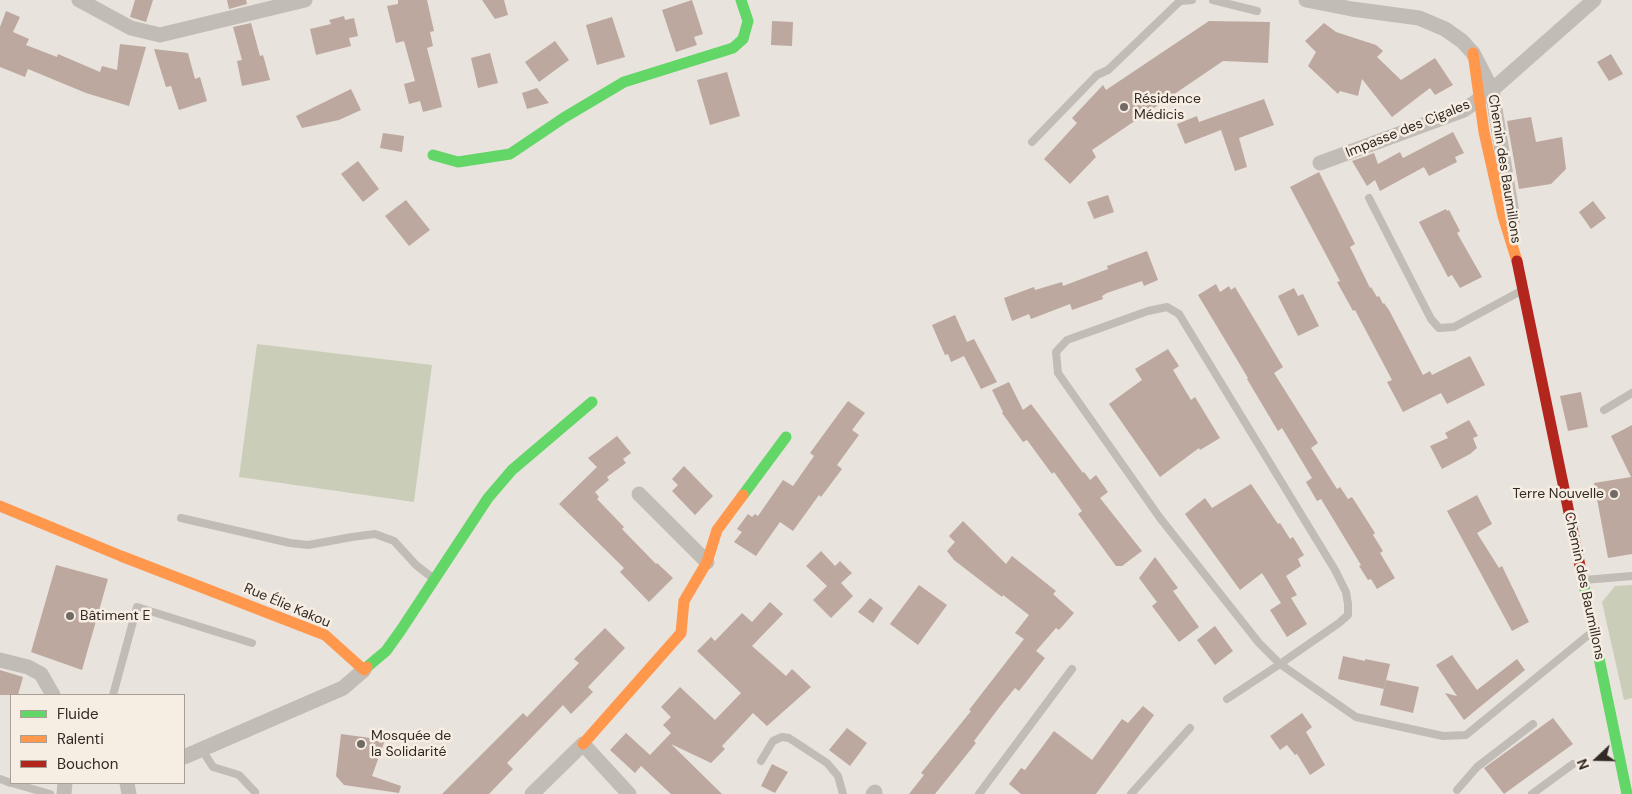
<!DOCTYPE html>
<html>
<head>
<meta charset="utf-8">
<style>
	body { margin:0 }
	#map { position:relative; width:1632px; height:794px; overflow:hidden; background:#e9e3dd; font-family:"DM Sans",sans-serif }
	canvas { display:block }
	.legend { position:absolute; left:10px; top:694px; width:175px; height:90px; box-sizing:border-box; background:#f7eee3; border:1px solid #a89f97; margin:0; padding:6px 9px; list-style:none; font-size:15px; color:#322925 }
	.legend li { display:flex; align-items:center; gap:10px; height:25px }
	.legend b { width:25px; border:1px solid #a89f97 }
	.north { position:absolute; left:1572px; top:734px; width:50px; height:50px; -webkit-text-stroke:4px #f7eee3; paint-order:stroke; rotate:249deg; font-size:14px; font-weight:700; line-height:20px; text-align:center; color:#322925 }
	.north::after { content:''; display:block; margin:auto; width:18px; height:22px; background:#322925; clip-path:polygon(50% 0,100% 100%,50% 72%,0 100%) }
</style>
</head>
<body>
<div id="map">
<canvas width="1632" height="794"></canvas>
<ul class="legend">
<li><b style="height:6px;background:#63d668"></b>Fluide</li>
<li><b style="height:6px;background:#ff974d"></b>Ralenti</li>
<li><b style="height:6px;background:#b3261e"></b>Bouchon</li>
</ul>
<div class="north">N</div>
</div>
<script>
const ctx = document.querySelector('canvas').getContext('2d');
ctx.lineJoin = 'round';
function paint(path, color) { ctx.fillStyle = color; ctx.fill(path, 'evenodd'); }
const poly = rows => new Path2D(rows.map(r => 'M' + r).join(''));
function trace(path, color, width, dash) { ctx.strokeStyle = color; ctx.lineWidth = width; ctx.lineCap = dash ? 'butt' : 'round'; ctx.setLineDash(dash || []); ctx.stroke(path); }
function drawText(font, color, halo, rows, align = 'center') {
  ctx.font = font + ' "DM Sans",sans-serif'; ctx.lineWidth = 5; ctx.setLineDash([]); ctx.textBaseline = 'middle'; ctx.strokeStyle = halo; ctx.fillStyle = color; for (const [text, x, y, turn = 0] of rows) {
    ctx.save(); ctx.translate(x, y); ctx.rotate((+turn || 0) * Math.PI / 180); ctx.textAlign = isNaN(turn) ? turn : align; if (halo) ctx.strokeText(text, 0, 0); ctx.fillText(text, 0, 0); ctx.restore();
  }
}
const green = poly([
	[257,344,432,365,414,502,239,477],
	[1632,585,1632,698,1624,700,1602,602,1615,586]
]);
const building = poly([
	[135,0,153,0,146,22,130,17],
	[227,0,246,0,247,4,229,9],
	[398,0,427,0,434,31,430,32,433,46,427,48,442,107,423,112,420,101,409,104,404,84,415,81,404,41,396,43,387,6,398,4],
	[482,0,504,0,508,15,495,19],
	[692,0,703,34,694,37,697,45,676,52,662,10],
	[6,11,20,17,13,32,29,39,26,45,57,57,58,54,100,72,102,66,117,70,120,44,146,47,129,106,86,93,28,69,25,77,0,67,0,27],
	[344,16,345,20,354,18,358,36,349,38,351,46,316,55,310,29,331,24,329,20],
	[612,17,625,57,597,65,586,25],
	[772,21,793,22,792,46,771,45],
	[1209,21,1270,22,1268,63,1223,61,1092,150,1096,157,1070,184,1044,159,1077,123,1072,118,1103,85,1106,90],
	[251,23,260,56,263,55,270,80,242,86,237,61,242,60,233,27],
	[1324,23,1336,32,1376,45,1383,51,1377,57,1401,80,1435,58,1453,85,1435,95,1430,88,1392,117,1362,79,1358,96,1340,91,1338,94,1308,66,1316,52,1305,41],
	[555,41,569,60,539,82,525,62],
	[154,49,188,53,195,79,200,77,207,101,179,110,171,86,166,87],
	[490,53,498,83,478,88,471,58],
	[1611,54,1623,74,1609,81,1597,62],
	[727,72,740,116,710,125,697,80],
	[537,88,549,103,527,109,522,93],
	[351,89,361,110,339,120,302,128,296,116],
	[1264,99,1274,125,1239,138,1247,167,1235,171,1221,130,1185,144,1177,124,1197,116,1199,122],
	[1531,117,1536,142,1562,137,1566,169,1551,184,1519,189,1507,121],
	[1453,132,1464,153,1455,157,1457,162,1429,176,1424,167,1380,191,1375,180,1367,186,1352,161,1374,153,1378,164,1400,152,1403,158],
	[383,133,404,136,402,152,380,148],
	[358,161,379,189,363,202,341,174],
	[1319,172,1355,244,1350,247,1370,288,1371,287,1377,297,1379,296,1383,304,1384,303,1389,310,1423,375,1430,371,1432,375,1470,356,1485,385,1447,404,1441,393,1403,412,1387,382,1392,380,1355,310,1353,311,1337,282,1340,281,1290,187],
	[1108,195,1114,212,1094,219,1087,202],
	[406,200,430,230,409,246,385,216],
	[1593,201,1606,218,1591,229,1579,212],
	[1446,209,1447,211,1449,210,1460,231,1457,233,1482,277,1460,288,1452,275,1448,277,1419,222],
	[1147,251,1158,280,1144,286,1142,281,1107,293,1102,296,1103,299,1072,310,1070,304,1031,319,1029,314,1012,321,1004,298,1034,287,1035,290,1062,282,1063,286,1108,269,1107,266],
	[1216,284,1220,292,1229,286,1231,290,1235,287,1283,367,1274,373,1318,443,1311,448,1337,489,1340,487,1348,499,1352,497,1375,533,1373,535,1383,551,1380,553,1395,578,1377,589,1371,579,1368,580,1359,566,1361,565,1321,499,1317,501,1306,482,1312,478,1282,428,1278,431,1247,379,1248,378,1198,295],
	[1294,288,1298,296,1303,294,1319,326,1298,336,1278,296],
	[955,315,967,342,974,339,997,382,981,389,964,356,951,362,948,354,945,355,932,325],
	[1168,349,1179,366,1173,370,1191,400,1195,397,1220,438,1200,450,1199,448,1160,477,1109,404,1142,380,1135,369],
	[1009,382,1023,410,1031,404,1083,473,1084,472,1090,480,1096,475,1108,492,1100,498,1142,551,1122,566,1116,566,1078,514,1082,511,1054,472,1052,474,1027,440,1023,442,1002,413,1003,412,992,390],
	[1581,392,1588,427,1568,431,1560,396],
	[848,401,865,413,852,430,859,435,837,465,842,469,821,497,819,495,793,531,780,522,756,556,734,542,742,532,737,529,748,514,752,517,755,514,758,516,783,480,793,486,814,456,810,453],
	[1469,420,1478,436,1473,438,1477,448,1470,454,1442,469,1430,446,1448,438,1445,433],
	[1632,425,1632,554,1608,558,1594,483,1631,477,1611,436],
	[617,436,631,453,623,459,626,463,607,477,609,480,595,492,599,497,597,499,624,527,622,529,656,564,657,563,673,578,649,602,620,572,624,568,559,504,597,467,588,458],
	[684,466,713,496,695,515,672,491,678,485,672,479],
	[1251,484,1278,524,1280,523,1290,539,1293,537,1304,555,1298,559,1301,566,1286,576,1297,595,1291,598,1307,624,1287,637,1270,610,1281,603,1262,573,1240,590,1185,514,1205,498,1212,508],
	[1477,495,1492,524,1477,533,1499,568,1502,566,1529,622,1512,631,1447,511],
	[963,521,1006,564,1012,556,1056,591,1053,594,1074,613,1059,630,1056,628,1036,651,1045,658,1019,691,1015,688,998,709,974,741,976,743,935,794,909,794,924,775,921,773,971,711,969,710,1024,639,1015,633,1029,615,1003,595,1002,597,985,584,954,560,947,551,955,542,949,536],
	[821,551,835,566,840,561,852,573,841,583,853,596,831,618,813,600,827,586,806,566],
	[1155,557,1178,588,1173,591,1199,627,1179,642,1152,606,1157,602,1139,578],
	[56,565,108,579,82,670,31,652],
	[919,585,947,605,918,645,890,624],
	[870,598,883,608,873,623,858,612],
	[770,602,783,614,752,646,786,676,792,669,811,687,767,726,753,713,722,746,725,749,711,763,671,744,722,794,671,794,641,766,635,773,610,750,626,733,650,755,671,733,663,725,671,717,661,707,680,687,715,720,741,693,697,651,711,637,715,641,742,613,752,622],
	[1215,626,1233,651,1215,665,1197,640],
	[605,628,625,648,588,687,593,692,571,714,563,705,507,763,513,769,489,794,442,794,523,713,527,717,579,663,574,659],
	[1452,655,1477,690,1517,659,1525,670,1464,720,1445,693,1457,696,1436,665],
	[1343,656,1365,661,1365,659,1390,664,1384,689,1338,679],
	[0,670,23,677,18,695,0,695],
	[1386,680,1419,687,1413,713,1380,705],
	[1143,706,1154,715,1096,794,1021,794,1009,784,1021,768,1025,770,1054,731,1092,760,1122,719,1128,723],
	[1302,713,1312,727,1306,732,1325,765,1310,775,1297,754,1295,755,1287,745,1280,750,1270,736],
	[1553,718,1573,744,1504,794,1484,768],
	[847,728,867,743,850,766,829,750],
	[341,734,385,740,372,776,401,786,399,793,344,785,336,776],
	[772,764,788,772,775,793,761,786]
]);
const lane = poly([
	[1213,0,1257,11],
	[1181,1,1192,0],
	[1032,142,1097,75,1108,70,1181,0],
	[1369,198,1431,319,1439,328,1454,327,1521,291],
	[1604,410,1632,393],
	[181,518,290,543,308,545,352,537,375,534,394,541,416,565,434,579],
	[1584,580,1632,576],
	[113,695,137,607,252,643],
	[1227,699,1280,664,1339,623,1348,615,1348,604,1346,592,1335,570,1179,314,1167,307,1148,311,1067,340,1056,352,1058,373,1160,518,1259,643,1280,664,1356,717,1443,736,1466,735,1592,632],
	[202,750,213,767,239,775,255,792],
	[761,761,773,741,782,737,789,738,827,763,838,776,843,794],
	[0,779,11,783],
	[12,783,50,794],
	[1457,790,1477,767,1533,724],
	[979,794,1072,669],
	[1131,794,1190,728],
	[1532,794,1573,764]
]);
const street = poly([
	[79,0,131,28,160,35,305,0],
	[1306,0,1352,9,1419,18,1445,29,1462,41,1473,53,1492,90,1513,219],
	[1320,163,1464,110,1492,90,1594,0],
	[639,494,707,562],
	[0,660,28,667,41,674,53,695],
	[184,757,343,688,364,670],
	[127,783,129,794],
	[64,794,65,783],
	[532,794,583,744,629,794],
	[873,794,875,792]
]);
const fast = poly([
	[433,155,458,162,510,154,565,117,624,82,733,48,743,39,748,21,741,0],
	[743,495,786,437],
	[1580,566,1627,794],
	[367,667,386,651,401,630,488,498,512,470,592,402]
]);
const slow = poly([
	[1473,53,1484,132,1503,216,1517,261],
	[0,506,121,556,325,635,364,670,367,667],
	[583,744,681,633,684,601,707,562,717,530,743,495]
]);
const jam = poly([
	[1517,261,1580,566]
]);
const markers = [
	[1124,107,5,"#726a65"],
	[1614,494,5,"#726a65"],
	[70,616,5,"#726a65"],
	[361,744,5,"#726a65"]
];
const poiNames = [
	["Résidence",1134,99],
	["Médicis",1134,115],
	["Terre Nouvelle",1604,494,"right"],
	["Bâtiment E",80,616],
	["Mosquée de",371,736],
	["la Solidarité",371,752]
];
const streetNames = [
	["Impasse des Cigales",1408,129,-22],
	["Chemin des Baumillons",1504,169,81],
	["Chemin des Baumillons",1584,586,78],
	["Rue Élie Kakou",287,606,23]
];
paint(green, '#caceb8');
paint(building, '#bca89f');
trace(lane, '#c2bcb7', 8);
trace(street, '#c2bcb7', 15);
trace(fast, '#63d668', 11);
trace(slow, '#ff974d', 11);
trace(jam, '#b3261e', 11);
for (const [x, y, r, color] of markers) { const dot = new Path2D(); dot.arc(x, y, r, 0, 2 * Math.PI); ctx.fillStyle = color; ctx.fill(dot); trace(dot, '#f7eee3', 2); }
drawText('14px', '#322925', '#f7eee3', poiNames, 'left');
drawText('14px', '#322925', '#f7eee3', streetNames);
</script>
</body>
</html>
